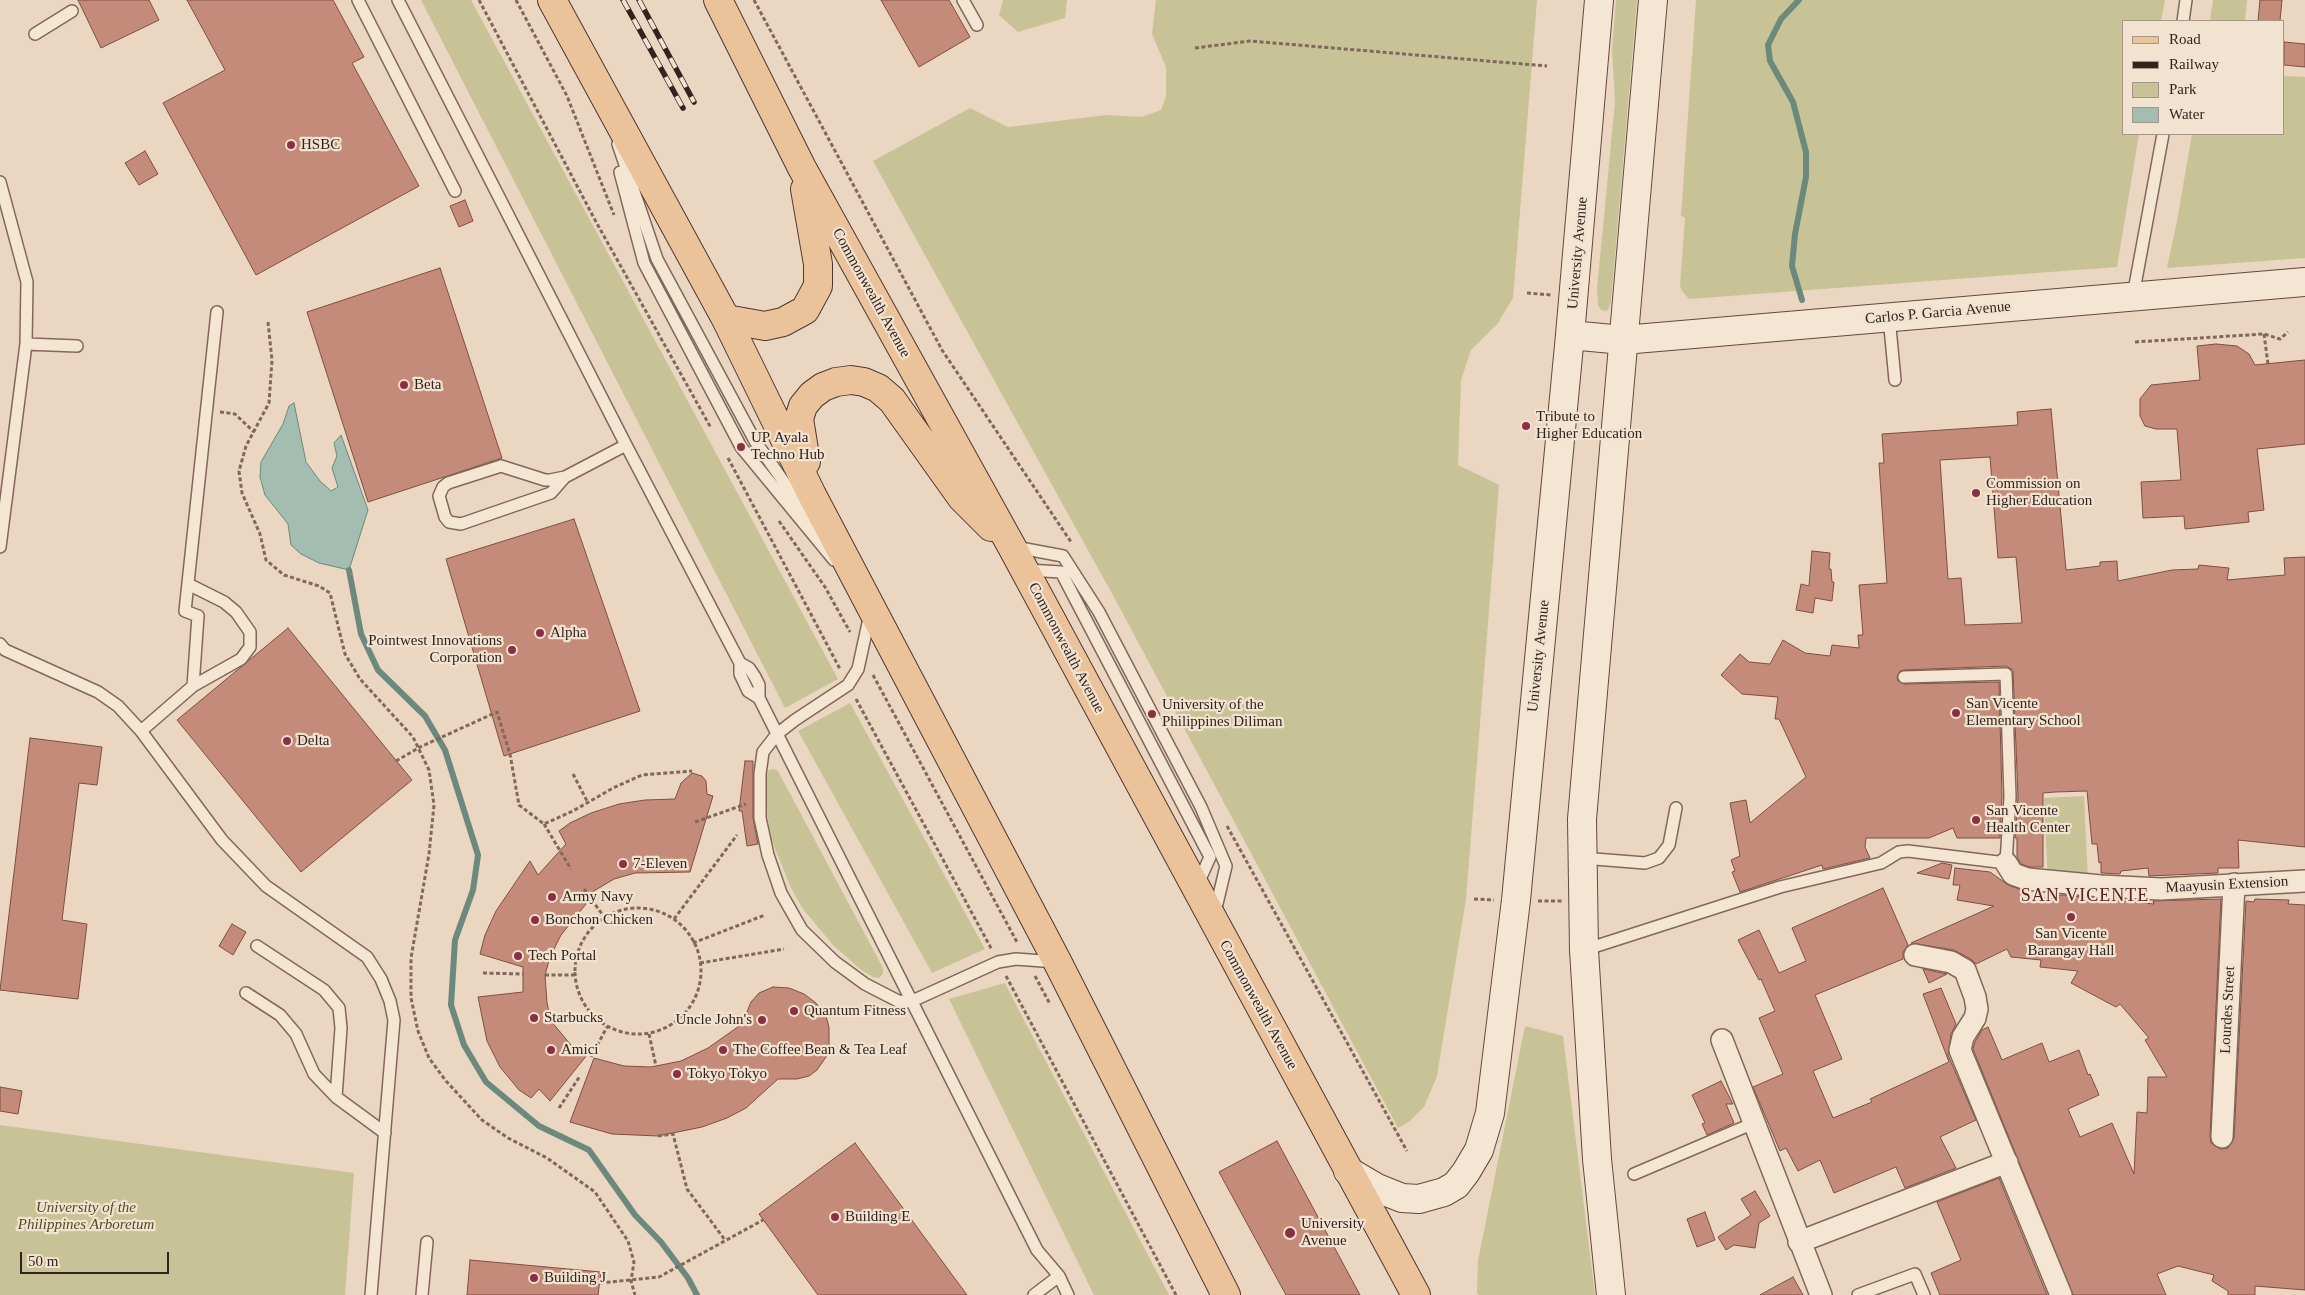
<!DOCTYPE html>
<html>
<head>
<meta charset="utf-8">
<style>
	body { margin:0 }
	#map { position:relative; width:2305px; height:1295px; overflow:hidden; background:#ead6c1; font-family:Georgia,serif }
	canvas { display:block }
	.legend { position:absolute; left:2122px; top:20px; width:162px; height:115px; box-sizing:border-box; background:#f2e2d0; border:1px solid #a69688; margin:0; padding:6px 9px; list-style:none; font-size:15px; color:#33231d }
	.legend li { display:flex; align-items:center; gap:10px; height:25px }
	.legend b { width:25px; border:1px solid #a69688 }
	.scale { position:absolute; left:20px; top:1252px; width:149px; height:22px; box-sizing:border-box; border:2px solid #33231d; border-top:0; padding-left:6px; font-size:15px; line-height:18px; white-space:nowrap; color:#33231d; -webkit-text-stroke:4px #f2e2d0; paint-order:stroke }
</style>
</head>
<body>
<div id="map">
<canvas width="2305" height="1295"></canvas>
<ul class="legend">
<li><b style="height:6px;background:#ebc39b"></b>Road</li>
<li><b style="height:6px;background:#33231d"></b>Railway</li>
<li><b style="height:14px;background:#c7c396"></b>Park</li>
<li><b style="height:14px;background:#a3bdb0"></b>Water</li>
</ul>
<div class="scale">50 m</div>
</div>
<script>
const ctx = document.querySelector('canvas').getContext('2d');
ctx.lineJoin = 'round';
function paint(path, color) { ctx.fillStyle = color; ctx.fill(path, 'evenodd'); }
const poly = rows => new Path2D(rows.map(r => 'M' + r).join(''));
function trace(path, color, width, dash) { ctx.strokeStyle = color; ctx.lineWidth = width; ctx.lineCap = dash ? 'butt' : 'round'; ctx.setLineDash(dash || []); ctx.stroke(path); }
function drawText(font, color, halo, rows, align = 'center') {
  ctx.font = font + ' Georgia,serif'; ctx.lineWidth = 4.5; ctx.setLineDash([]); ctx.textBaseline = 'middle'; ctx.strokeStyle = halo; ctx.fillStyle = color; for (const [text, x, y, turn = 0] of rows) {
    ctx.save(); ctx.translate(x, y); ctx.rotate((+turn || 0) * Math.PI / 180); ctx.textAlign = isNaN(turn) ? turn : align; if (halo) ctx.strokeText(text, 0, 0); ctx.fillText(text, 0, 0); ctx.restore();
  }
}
const green = poly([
	[421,0,471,0,838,679,785,708],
	[1003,0,1067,0,1065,18,1018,32,999,15],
	[1156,0,1537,0,1513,298,1498,323,1471,350,1461,380,1458,465,1499,485,1466,899,1437,1076,1424,1107,1409,1122,1398,1128,1115,599,873,161,970,108,1008,127,1107,115,1142,117,1161,110,1166,96,1166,67,1152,34],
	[1616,0,1637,0,1611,301,1609,308,1606,311,1601,310,1598,305,1597,289,1615,102,1612,49],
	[1696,0,2165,0,2161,21,2124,21,2124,134,2139,134,2117,267,1689,299,1682,291,1680,286,1685,218,1681,216],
	[2213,0,2247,0,2245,21,2210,21],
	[2284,76,2305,77,2305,258,2167,268,2177,221,2192,134,2284,134],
	[850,703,985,949,932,973,798,731],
	[773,769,778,771,883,968,883,974,879,978,873,977,860,969,833,945,803,909,791,888,771,838,766,808,765,778,769,770],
	[2084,796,2088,882,2048,884,2044,798],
	[1005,983,1014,1001,1169,1295,1094,1295,949,999],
	[1525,1026,1563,1036,1595,1295,1479,1295,1477,1293,1478,1261],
	[0,1125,354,1173,345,1295,0,1295]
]);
const water = poly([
	[294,403,306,462,320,481,331,491,338,487,332,468,337,456,334,443,341,435,368,510,349,570,319,563,301,554,291,545,288,524,265,495,260,477,261,462,283,424,289,406,294,403]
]);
const stream = poly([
	[1799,0,1781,19,1768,45,1770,61,1793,102,1806,152,1806,177,1795,234,1792,266,1802,300],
	[349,570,361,634,378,670,425,716,445,750,478,855,473,890,455,940,451,1005,464,1045,486,1082,539,1126,589,1150,635,1215,661,1242,688,1278,697,1295]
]);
const building = poly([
	[78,0,149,0,159,20,101,48,78,0],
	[187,0,333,0,364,57,352,63,419,186,256,275,163,103,225,70,187,0],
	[881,0,949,0,970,37,919,67,881,0],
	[2260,0,2282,0,2280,21,2258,21,2260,0],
	[2284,42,2305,44,2305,67,2284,65,2284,42],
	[145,151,158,174,139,185,125,163,145,151],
	[465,200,473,221,459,227,450,206,465,200],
	[440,268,502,458,368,502,307,312,440,268],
	[2216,344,2237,346,2249,354,2255,365,2305,360,2305,444,2257,449,2264,510,2248,512,2249,522,2185,529,2184,516,2143,518,2141,482,2181,480,2177,429,2156,429,2145,426,2140,416,2140,399,2151,385,2200,380,2197,346,2216,344],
	[2051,409,2066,570,2100,566,2100,562,2117,561,2118,581,2172,570,2198,569,2199,565,2229,568,2227,580,2285,575,2284,558,2305,557,2305,847,2238,840,2239,868,2218,868,2218,873,2149,876,2148,868,2121,871,2120,874,2101,873,2101,862,2099,863,2097,844,2092,844,2087,791,2055,792,2043,793,2043,867,2030,867,2021,864,2017,857,2017,838,2015,838,2018,797,2013,670,2006,666,1904,670,1900,671,1897,677,1898,681,1904,684,1999,682,2002,797,2000,838,1957,838,1953,828,1929,838,1866,838,1865,847,1870,858,1823,869,1822,865,1740,892,1732,872,1735,871,1731,860,1740,856,1730,803,1746,800,1750,823,1806,777,1779,719,1775,719,1778,697,1742,694,1721,675,1740,654,1749,662,1770,664,1783,640,1805,653,1830,656,1832,645,1859,648,1858,635,1863,635,1859,585,1887,583,1879,463,1884,463,1882,434,2018,425,2017,412,2051,409],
	[1990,457,1998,558,2016,557,2022,623,1965,625,1961,578,1948,579,1940,460,1990,457],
	[574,519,640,711,504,756,446,559,574,519],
	[1812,551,1830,553,1829,569,1831,569,1832,582,1834,582,1832,601,1815,598,1813,613,1796,610,1801,584,1809,586,1812,551],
	[288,628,412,780,301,872,177,720,288,628],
	[30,738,102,747,97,785,79,783,62,920,87,924,78,999,0,990,30,738],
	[745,761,753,761,753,818,758,844,747,846,742,811,739,811,745,761],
	[692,773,702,776,706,781,707,794,713,796,690,872,635,873,614,879,582,898,586,904,561,935,550,957,545,975,547,1003,551,1021,576,1051,587,1055,550,1101,539,1089,531,1098,519,1090,500,1067,487,1041,478,997,523,992,523,967,480,954,485,935,496,911,530,861,538,875,566,844,559,831,570,823,591,813,619,804,645,800,675,799,681,783,692,773],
	[1942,863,1952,865,1949,879,1917,873,1942,863],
	[1955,868,1990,872,2008,885,2024,891,2030,897,2059,899,2059,895,2064,895,2154,904,2153,901,2221,899,2210,1136,2211,1143,2221,1149,2228,1148,2234,1138,2246,901,2254,902,2255,899,2289,900,2288,904,2305,905,2305,1290,2255,1286,2255,1295,2228,1295,2228,1291,2212,1281,2214,1275,2178,1266,2157,1274,2166,1295,2073,1295,1973,1049,1975,1042,1982,1030,1988,1027,2002,1060,2042,1043,2049,1062,2079,1050,2088,1075,2090,1074,2099,1095,2068,1109,2080,1137,2112,1123,2134,1174,2137,1112,2147,1113,2148,1077,2167,1077,2145,1040,2149,1038,2120,1004,2116,1007,2071,983,2078,971,2040,967,2041,960,2011,957,2007,949,1976,964,1971,959,1954,950,1911,943,1994,906,1957,900,1960,885,1953,885,1955,868],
	[1883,888,1908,945,1903,952,1903,959,1815,995,1842,1059,1813,1071,1833,1118,1872,1102,1870,1099,1949,1062,1923,994,1941,988,1956,1024,1951,1034,1948,1055,1976,1120,1940,1137,1956,1168,1905,1188,1896,1167,1834,1193,1820,1160,1798,1171,1786,1148,1780,1151,1753,1087,1783,1074,1759,1018,1775,1011,1761,979,1759,980,1738,940,1759,930,1779,973,1806,961,1792,928,1883,888],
	[232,924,246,932,233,955,219,946,232,924],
	[1923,969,1947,974,1929,983,1923,969],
	[773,987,789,988,804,994,816,1003,826,1016,829,1027,829,1045,826,1057,817,1070,809,1076,797,1079,778,1079,746,1108,727,1118,702,1127,658,1136,612,1134,570,1122,594,1058,624,1066,651,1067,681,1061,708,1048,742,1024,751,1002,759,993,773,987],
	[1721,1081,1733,1104,1726,1104,1734,1123,1707,1135,1702,1124,1705,1123,1692,1095,1721,1081],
	[0,1087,22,1091,18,1114,0,1111,0,1087],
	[1277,1141,1360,1295,1286,1295,1219,1172,1277,1141],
	[855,1143,967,1295,818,1295,759,1214,855,1143],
	[1999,1178,2047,1295,1940,1295,1931,1273,1961,1260,1937,1202,1999,1178],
	[1755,1191,1770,1216,1759,1223,1755,1248,1734,1245,1726,1250,1718,1237,1751,1215,1741,1199,1755,1191],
	[1705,1212,1715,1240,1697,1247,1687,1219,1705,1212],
	[470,1260,601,1272,598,1295,467,1295,470,1260],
	[1793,1277,1803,1295,1760,1295,1793,1277]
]);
const path = poly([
	[479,0,595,220,711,428],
	[516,0,567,96,614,215],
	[754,0,942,350,1071,542],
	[1195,48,1250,41,1547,66],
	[1527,293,1551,295],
	[268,322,272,360,269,403,246,446,239,471,242,493,260,534,266,560,284,575,319,586,330,593,345,654,360,679,413,737,429,770,434,805,429,854,411,958,411,998,418,1031,429,1058,446,1081,482,1120,508,1138,547,1158,595,1192,628,1241,634,1262,631,1281,635,1295],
	[2264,334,2268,364],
	[2135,342,2264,334,2280,339,2288,332],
	[220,412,235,414,254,432],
	[728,458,840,669],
	[779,521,825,587,850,632],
	[873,675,1018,944],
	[856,699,992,950],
	[396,761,420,747,497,712,510,754,519,805,544,824,573,811,613,788,642,775,692,771],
	[573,774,587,801],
	[695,822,746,804],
	[544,824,571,869],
	[1227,826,1407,1151],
	[584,889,605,918],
	[1474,899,1494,900],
	[1538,901,1562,901],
	'575 971a63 63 0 1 1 126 0a63 63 0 1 1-126 0Z',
	[674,919,737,835],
	[693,943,765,915],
	[700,963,784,949],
	[483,973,523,974],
	[545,975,575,975],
	[1006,976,1176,1295],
	[1035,976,1050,1004],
	[649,1034,656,1066],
	[591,1057,607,1027],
	[559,1108,580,1076],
	[658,1136,673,1134,687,1189,725,1240],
	[600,1283,659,1277,763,1220]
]);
const lane = poly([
	[358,0,455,191],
	[398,0,626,445,740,663,740,674,748,691,759,698],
	[963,0,977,25],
	[2183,21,2186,0],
	[35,34,72,11],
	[618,144,657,259,755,441,815,526],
	[620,172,644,263,741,447,834,560],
	[0,182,27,282,26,344,0,547],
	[2133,296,2163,134],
	[1889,317,1895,380],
	[26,344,77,346],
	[501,466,545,480,550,480,565,477,551,493,461,524,449,522,445,517,439,496,443,487,448,483,501,466],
	[565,477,626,445],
	[1015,547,1063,556,1099,612,1201,807,1226,866,1215,912],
	[1027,570,1061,572,1210,857,1197,886],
	[870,614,858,669,848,685,795,720,777,734,763,752,760,774,760,818,768,855,781,893,802,930,835,962,865,984,898,1001,910,1002,998,962,1016,959,1056,962],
	[0,644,5,650,98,692,118,706,141,731,222,840,266,886,367,957,381,979,390,1001,394,1020,371,1295],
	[740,663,749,668,755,677,759,685,759,698,1037,1250,1059,1276,1068,1295],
	[193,686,198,616,185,611,217,312],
	[141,731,193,686,241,659,250,647,250,632,236,612,224,602,188,584],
	[1582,858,1645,863,1659,858,1669,845,1676,808],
	[257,946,324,990,339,1008,341,1028,336,1097],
	[1584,950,1780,887,1881,863,1899,852,1908,851,2006,863,2010,797,2006,674,1904,677],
	[246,993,280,1015,296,1034,314,1074,336,1097,385,1133],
	[1634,1174,1754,1123],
	[422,1295,427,1242],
	[1034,1295,1059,1276],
	[1858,1295,1915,1274,1924,1295]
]);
const street = poly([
	[2006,863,2013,874,2027,879,2101,886,2161,889,2305,881],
	[1915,955,1951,962,1965,970,1975,997,1977,1009,1975,1018,1963,1037,1960,1050,2061,1295],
	[1722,1040,1821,1295],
	[2222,1137,2234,884],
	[1799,1242,2007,1162]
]);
const secondary = poly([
	[1570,335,1623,340,2305,282],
	[1348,1171,1377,1188,1402,1198,1419,1199,1444,1192,1456,1185,1466,1172,1479,1150,1490,1113,1516,900,1570,335,1599,0],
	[1611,1295,1597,1159,1584,950,1582,819,1653,0]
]);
const primary = poly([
	[552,0,726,319,812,495,1058,963,1226,1295],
	[718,0,802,168,1012,547,1416,1295],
	[726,319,765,326,783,322,805,310,818,286,818,264,805,189],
	[806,462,799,419,803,406,812,395,823,387,836,382,851,380,864,382,878,388,892,400,962,498,991,527]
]);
const rail = poly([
	[623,0,683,108],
	[639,0,694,102]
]);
const markers = [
	[291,145,5,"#8c2f42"],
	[404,385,5,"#8c2f42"],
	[1526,426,5,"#8c2f42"],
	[741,447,5,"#8c2f42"],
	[1976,493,5,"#8c2f42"],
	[540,633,5,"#8c2f42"],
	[512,650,5,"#8c2f42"],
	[1956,713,5,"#8c2f42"],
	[1152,714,5,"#8c2f42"],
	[287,741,5,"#8c2f42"],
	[1976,820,5,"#8c2f42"],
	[623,864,5,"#8c2f42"],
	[552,897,5,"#8c2f42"],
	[2071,917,5,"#8c2f42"],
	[535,920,5,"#8c2f42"],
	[518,956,5,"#8c2f42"],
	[794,1011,5,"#8c2f42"],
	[534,1018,5,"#8c2f42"],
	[762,1020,5,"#8c2f42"],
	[551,1050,5,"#8c2f42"],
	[723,1050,5,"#8c2f42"],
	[677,1074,5,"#8c2f42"],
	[835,1217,5,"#8c2f42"],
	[1290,1233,6,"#8c2f42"],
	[534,1278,5,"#8c2f42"]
];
const poiNames = [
	["HSBC",301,145],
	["Beta",414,385],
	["Tribute to",1536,417],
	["Higher Education",1536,434],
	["UP Ayala",751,438],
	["Techno Hub",751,455],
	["Commission on",1986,484],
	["Higher Education",1986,501],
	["Alpha",550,633],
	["Pointwest Innovations",502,641,"right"],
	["Corporation",502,658,"right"],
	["San Vicente",1966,704],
	["Elementary School",1966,721],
	["University of the",1162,705],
	["Philippines Diliman",1162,722],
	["Delta",297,741],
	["San Vicente",1986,811],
	["Health Center",1986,828],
	["7-Eleven",633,864],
	["Army Navy",562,897],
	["Bonchon Chicken",545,920],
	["San Vicente",2071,934,"center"],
	["Barangay Hall",2071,951,"center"],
	["Tech Portal",528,956],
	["Quantum Fitness",804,1011],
	["Starbucks",544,1018],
	["Uncle John's",752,1020,"right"],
	["Amici",561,1050],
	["The Coffee Bean & Tea Leaf",733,1050],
	["Tokyo Tokyo",687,1074],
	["Building E",845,1217],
	["University",1301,1224],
	["Avenue",1301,1241],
	["Building J",544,1278]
];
const streetNames = [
	["University Avenue",1578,253,-85],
	["Commonwealth Avenue",871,293,61],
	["Carlos P. Garcia Avenue",1938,313,-5],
	["Commonwealth Avenue",1066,648,62],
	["University Avenue",1539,656,-84],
	["Maayusin Extension",2227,885,-3],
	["Commonwealth Avenue",1258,1005,61],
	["Lourdes Street",2228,1010,-87]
];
const parkNames = [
	["University of the",86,1208],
	["Philippines Arboretum",86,1225]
];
const quarterNames = [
	["SAN VICENTE",2085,896]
];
paint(green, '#c7c396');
paint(water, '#a3bdb0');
trace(water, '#6b897c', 1);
trace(stream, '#6b897c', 6);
paint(building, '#c58b7a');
trace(building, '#7f4e42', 1);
trace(lane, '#82685a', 14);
trace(street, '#82685a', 24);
trace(secondary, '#63493d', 30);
trace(primary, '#50372e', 30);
trace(path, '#82685a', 3, [4, 2.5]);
trace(lane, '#f5e5d3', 11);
trace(street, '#f5e5d3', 21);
trace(secondary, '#f5e5d3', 28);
trace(primary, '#ebc39b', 28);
trace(rail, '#33231d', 5.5);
trace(rail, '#f2e2d0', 4, [11]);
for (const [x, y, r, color] of markers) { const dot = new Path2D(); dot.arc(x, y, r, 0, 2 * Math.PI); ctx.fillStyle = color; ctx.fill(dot); trace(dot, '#f2e2d0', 2); }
drawText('15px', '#33231d', '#f2e2d0', poiNames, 'left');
drawText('15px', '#33231d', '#f2e2d0', streetNames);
drawText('italic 15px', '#4b4d25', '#f2e2d0', parkNames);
ctx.letterSpacing = '1px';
drawText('18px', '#5c2120', '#f2e2d0', quarterNames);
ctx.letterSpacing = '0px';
</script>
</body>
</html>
